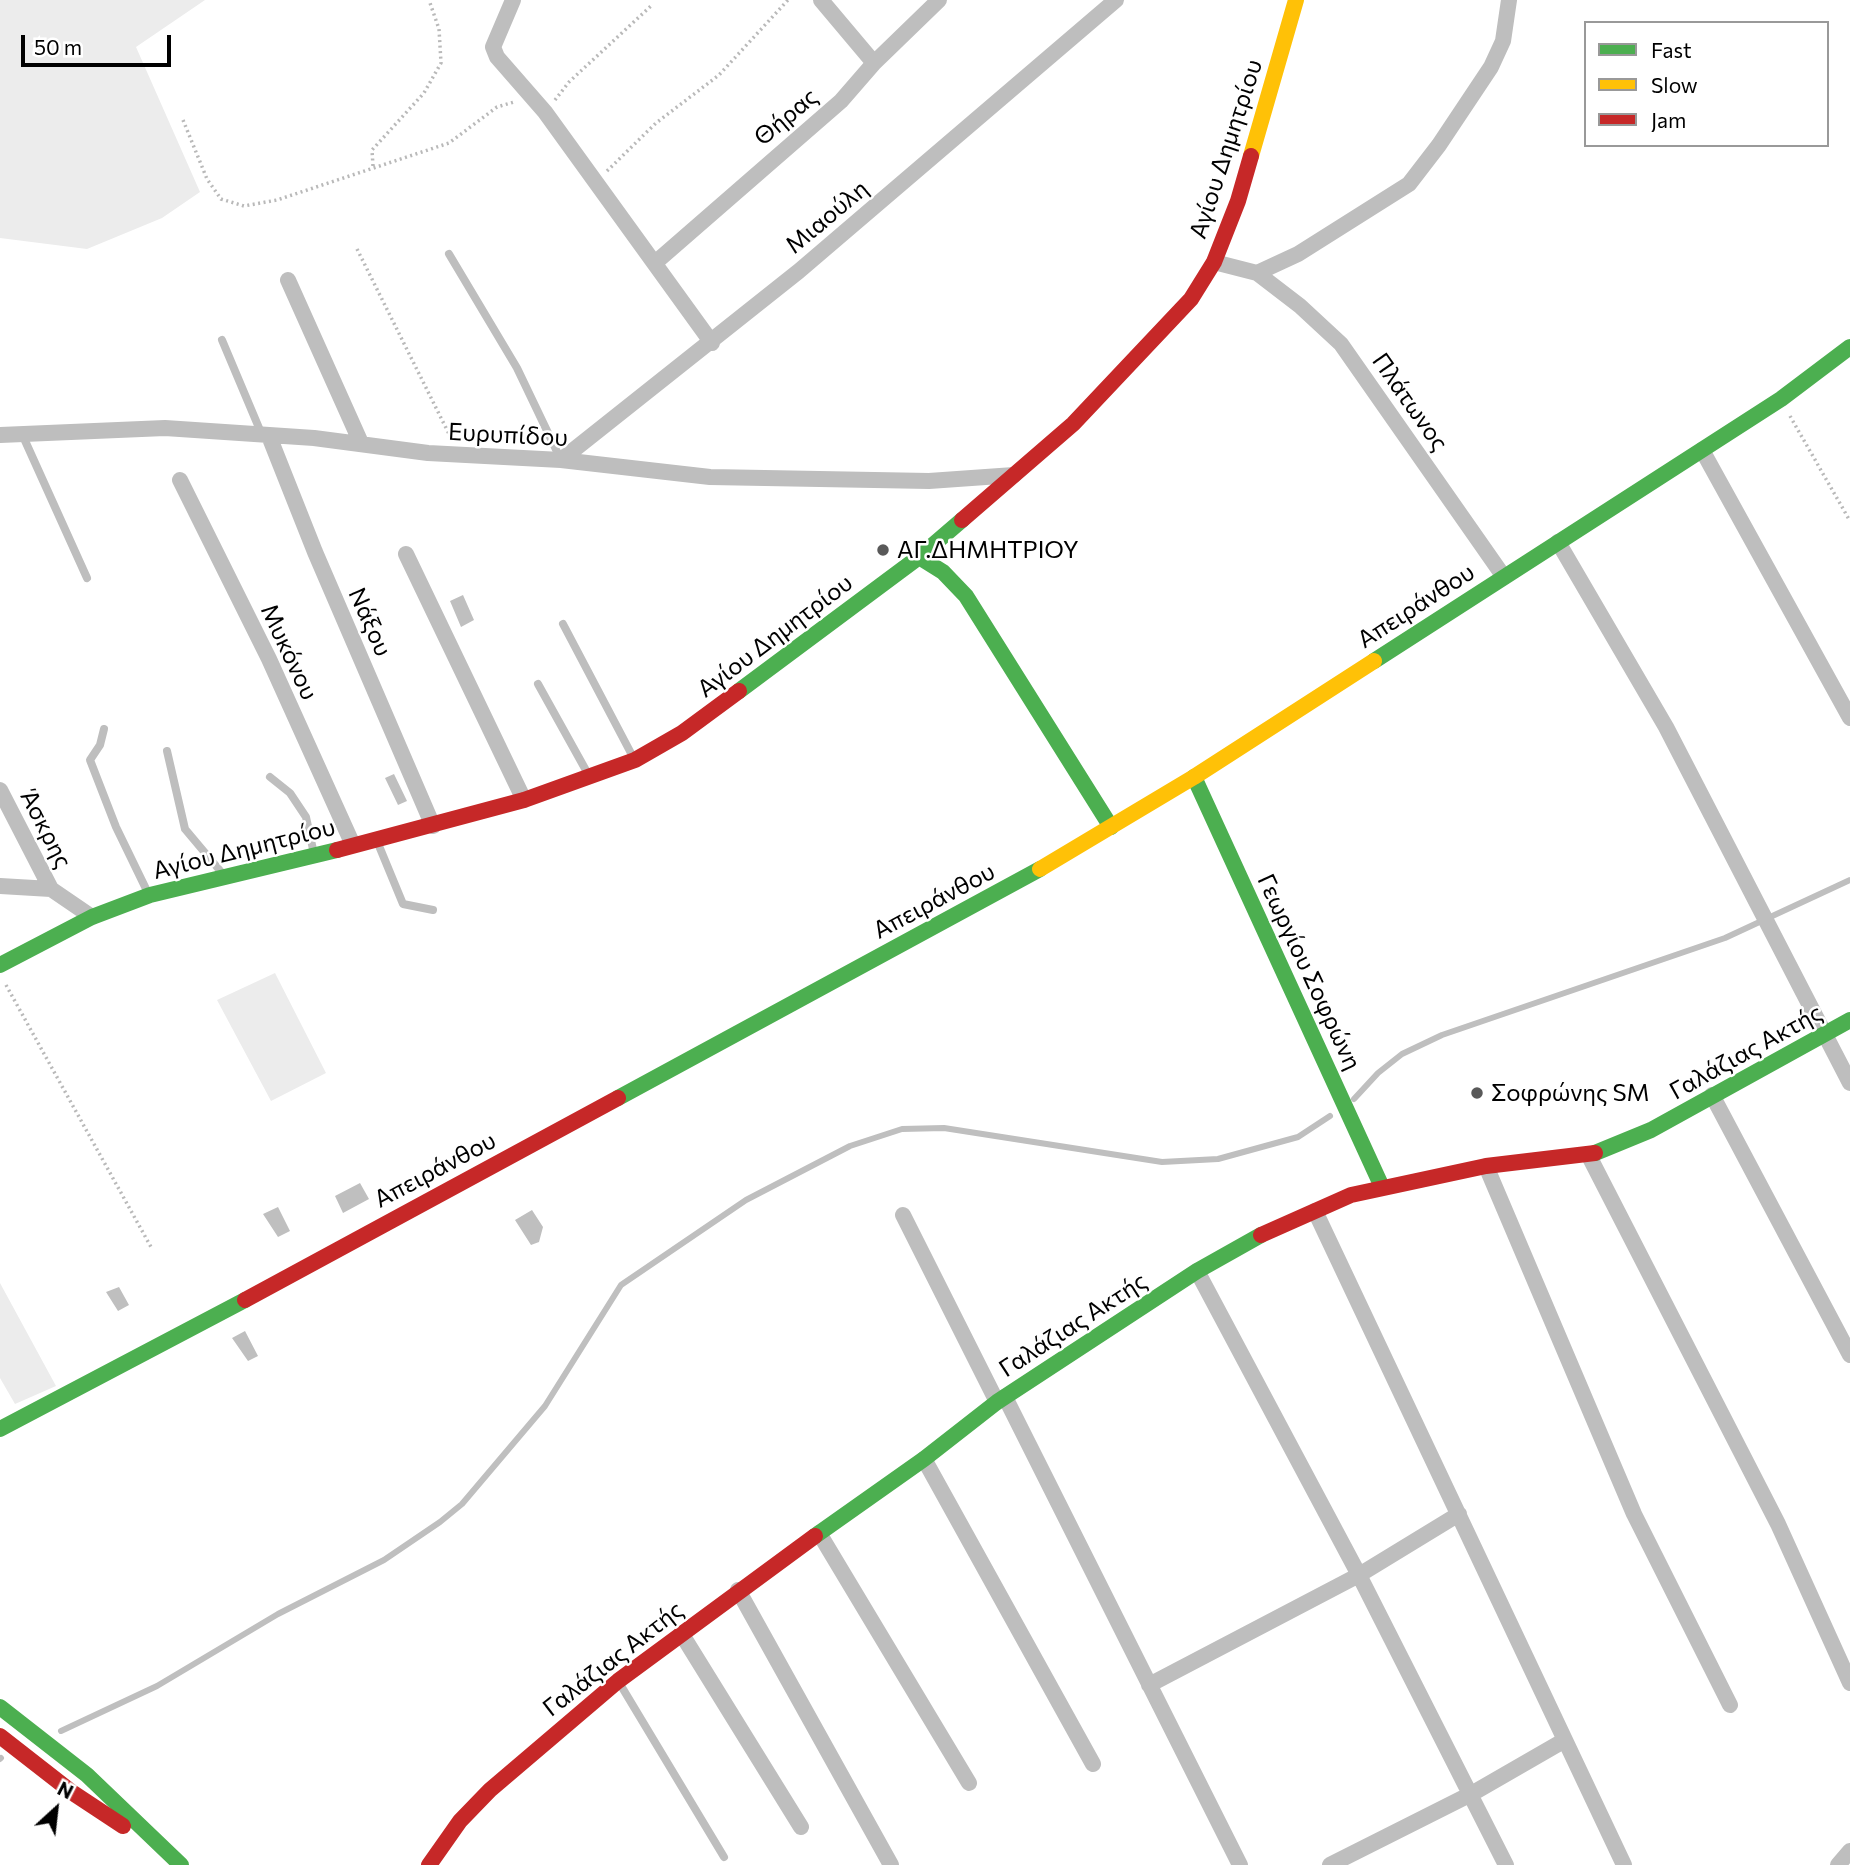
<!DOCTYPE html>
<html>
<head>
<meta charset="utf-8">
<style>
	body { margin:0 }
	#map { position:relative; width:1850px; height:1865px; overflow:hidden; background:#fff; font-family:Commissioner,sans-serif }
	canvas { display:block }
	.legend { position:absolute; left:1584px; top:21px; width:245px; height:126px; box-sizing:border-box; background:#fff; border:2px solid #999; margin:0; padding:9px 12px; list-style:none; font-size:21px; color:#000 }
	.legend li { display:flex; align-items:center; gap:14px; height:35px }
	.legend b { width:35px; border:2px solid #999 }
	.north { position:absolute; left:21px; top:1774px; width:70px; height:70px; -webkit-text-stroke:5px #fff; paint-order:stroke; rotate:27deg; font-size:19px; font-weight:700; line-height:28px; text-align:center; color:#000 }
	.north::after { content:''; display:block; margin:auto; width:24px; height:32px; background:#000; clip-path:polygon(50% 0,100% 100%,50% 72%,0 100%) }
	.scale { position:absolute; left:21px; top:35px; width:150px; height:32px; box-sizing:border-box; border:4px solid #000; border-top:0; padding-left:9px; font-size:21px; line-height:24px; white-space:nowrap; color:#000; -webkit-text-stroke:5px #fff; paint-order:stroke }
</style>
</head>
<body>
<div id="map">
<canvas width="1850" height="1865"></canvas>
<ul class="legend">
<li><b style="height:9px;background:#4caf50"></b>Fast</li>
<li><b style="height:9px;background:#ffc107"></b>Slow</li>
<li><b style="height:9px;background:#c62828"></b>Jam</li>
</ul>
<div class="north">N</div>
<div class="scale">50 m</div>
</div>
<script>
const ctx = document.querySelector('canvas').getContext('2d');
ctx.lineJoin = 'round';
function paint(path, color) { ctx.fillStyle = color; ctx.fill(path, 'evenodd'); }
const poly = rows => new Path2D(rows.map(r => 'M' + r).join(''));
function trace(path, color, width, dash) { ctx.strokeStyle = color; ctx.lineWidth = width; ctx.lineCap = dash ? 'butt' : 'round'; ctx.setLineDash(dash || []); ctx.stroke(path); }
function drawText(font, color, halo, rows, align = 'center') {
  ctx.font = font + ' Commissioner,sans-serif'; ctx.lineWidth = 5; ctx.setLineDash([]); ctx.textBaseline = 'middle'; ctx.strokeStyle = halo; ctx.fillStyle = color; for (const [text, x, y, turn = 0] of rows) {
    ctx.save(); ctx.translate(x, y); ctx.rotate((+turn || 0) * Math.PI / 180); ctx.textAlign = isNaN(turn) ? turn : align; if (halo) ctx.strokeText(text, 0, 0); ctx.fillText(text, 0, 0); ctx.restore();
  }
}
const green = poly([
	[0,0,205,0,136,47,200,192,162,218,87,249,0,238],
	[275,973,326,1073,271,1101,217,1000],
	[0,1283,56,1386,15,1404,0,1378]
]);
const water = poly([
	[463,595,474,620,461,627,450,601],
	[394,774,407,801,398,805,385,778],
	[360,1183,369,1199,343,1213,335,1196],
	[278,1207,290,1231,278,1237,263,1214],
	[532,1210,543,1227,539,1242,531,1245,515,1220],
	[119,1287,129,1305,118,1311,106,1292],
	[245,1331,258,1356,248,1361,232,1338]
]);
const stream = poly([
	[1354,1099,1378,1073,1402,1054,1442,1035,1725,938,1850,880],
	[61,1731,157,1686,278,1614,384,1560,440,1522,462,1504,545,1406,621,1285,746,1200,850,1146,902,1129,944,1128,1162,1162,1218,1159,1298,1137,1330,1116],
	[0,1759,1,1758]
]);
const path = poly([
	[555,100,569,82,652,5],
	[183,120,207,179,221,199,244,206,277,200,449,143,497,107,514,102],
	[373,166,372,150,424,93,441,63,439,29,429,0],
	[607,171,656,123,719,75,788,0],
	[357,249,451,438],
	[1790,416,1850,521],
	[6,985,151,1247]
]);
const lane = poly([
	[449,254,517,368,561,460],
	[222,340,262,435],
	[22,434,87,578],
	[563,624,633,757],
	[538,684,588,774],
	[104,729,100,745,90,760,116,827,148,893],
	[167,751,185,829,222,873],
	[270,777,290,793,306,817,314,854],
	[377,841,403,904,433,910],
	[620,1684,724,1857]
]);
const street = poly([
	[513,0,493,47,497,57,545,112,712,343],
	[821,0,874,63],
	[656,262,841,101,874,63,939,0],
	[1214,262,1257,273,1298,254,1409,184,1439,145,1491,67,1503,41,1509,0],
	[1257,273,1300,306,1341,344,1504,577],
	[288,280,361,443],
	[0,435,165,428,314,438,428,453,561,460,710,477,929,481,1014,475],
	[269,436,315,552,433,826],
	[1702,450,1850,718],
	[561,460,799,271,1116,0],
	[180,480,269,659,353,845],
	[1558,542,1666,727,1850,1083],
	[406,554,524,800],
	[0,790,51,889],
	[0,886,51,889,92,917],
	[1712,1095,1850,1355],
	[1589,1156,1778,1524,1850,1683],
	[1486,1166,1634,1514,1730,1705],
	[1315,1211,1624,1865],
	[903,1215,997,1402],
	[1197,1271,1359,1575,1506,1865],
	[1005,1397,1240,1865],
	[924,1459,1093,1764],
	[819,1533,969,1783],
	[738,1590,891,1865],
	[681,1633,801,1827],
	[1149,1685,1359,1575,1459,1514],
	[1330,1865,1473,1793,1565,1740],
	[1838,1865,1850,1851]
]);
const fast = poly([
	[919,557,943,572,966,596,1111,827],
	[1374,661,1781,399,1850,347],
	[739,691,919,557,962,520],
	[1194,777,1382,1187],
	[0,965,92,917,150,895,337,850],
	[618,1098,1040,869],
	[1595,1153,1651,1130,1850,1020],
	[0,1429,245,1300],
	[815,1536,924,1459,997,1402,1197,1271,1261,1235],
	[0,1707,87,1775,181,1865]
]);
const slow = poly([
	[1251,156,1296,0],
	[1040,869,1194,777,1374,661]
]);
const jam = poly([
	[962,520,1073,424,1191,299,1214,262,1238,201,1251,156],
	[337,850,524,800,635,760,682,733,739,691],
	[1261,1235,1351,1195,1486,1166,1595,1153],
	[245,1300,618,1098],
	[0,1736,73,1793,123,1826],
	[429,1865,460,1821,490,1790,618,1681,815,1536]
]);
const markers = [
	[883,550,7,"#595959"],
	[1477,1093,7,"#595959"]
];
const streetNames = [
	["Θήρας",786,117,-40],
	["Αγίου Δημητρίου",1226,149,-72],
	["Μιαούλη",827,217,-40],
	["Πλάτωνος",1410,402,55],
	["Ευρυπίδου",508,435,3],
	["Απειράνθου",1416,606,-33],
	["Νάξου",370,622,66],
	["Αγίου Δημητρίου",775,636,-37],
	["Μυκόνου",289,652,65],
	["Άσκρης",46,829,63],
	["Αγίου Δημητρίου",244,849,-14],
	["Απειράνθου",934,901,-28],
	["Γεωργίου Σοφρώνη",1309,972,65],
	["Γαλάζιας Ακτής",1746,1052,-29],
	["Απειράνθου",435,1170,-28],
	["Γαλάζιας Ακτής",1073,1325,-33],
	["Γαλάζιας Ακτής",613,1659,-38]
];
const poiNames = [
	["ΑΓ.ΔΗΜΗΤΡΙΟΥ",897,550],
	["Σοφρώνης SM",1491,1093]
];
paint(green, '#ececec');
paint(water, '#bfbfbf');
trace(stream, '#bfbfbf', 6);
trace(path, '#b9b9b9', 3.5, [2, 3.5]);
trace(lane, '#bebebe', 8);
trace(street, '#bebebe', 16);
trace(fast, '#4caf50', 16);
trace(slow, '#ffc107', 16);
trace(jam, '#c62828', 16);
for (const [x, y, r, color] of markers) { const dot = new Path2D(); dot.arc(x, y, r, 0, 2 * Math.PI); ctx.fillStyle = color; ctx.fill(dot); trace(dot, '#fff', 2.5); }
drawText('24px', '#000', '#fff', streetNames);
drawText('24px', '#000', '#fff', poiNames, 'left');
</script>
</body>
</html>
